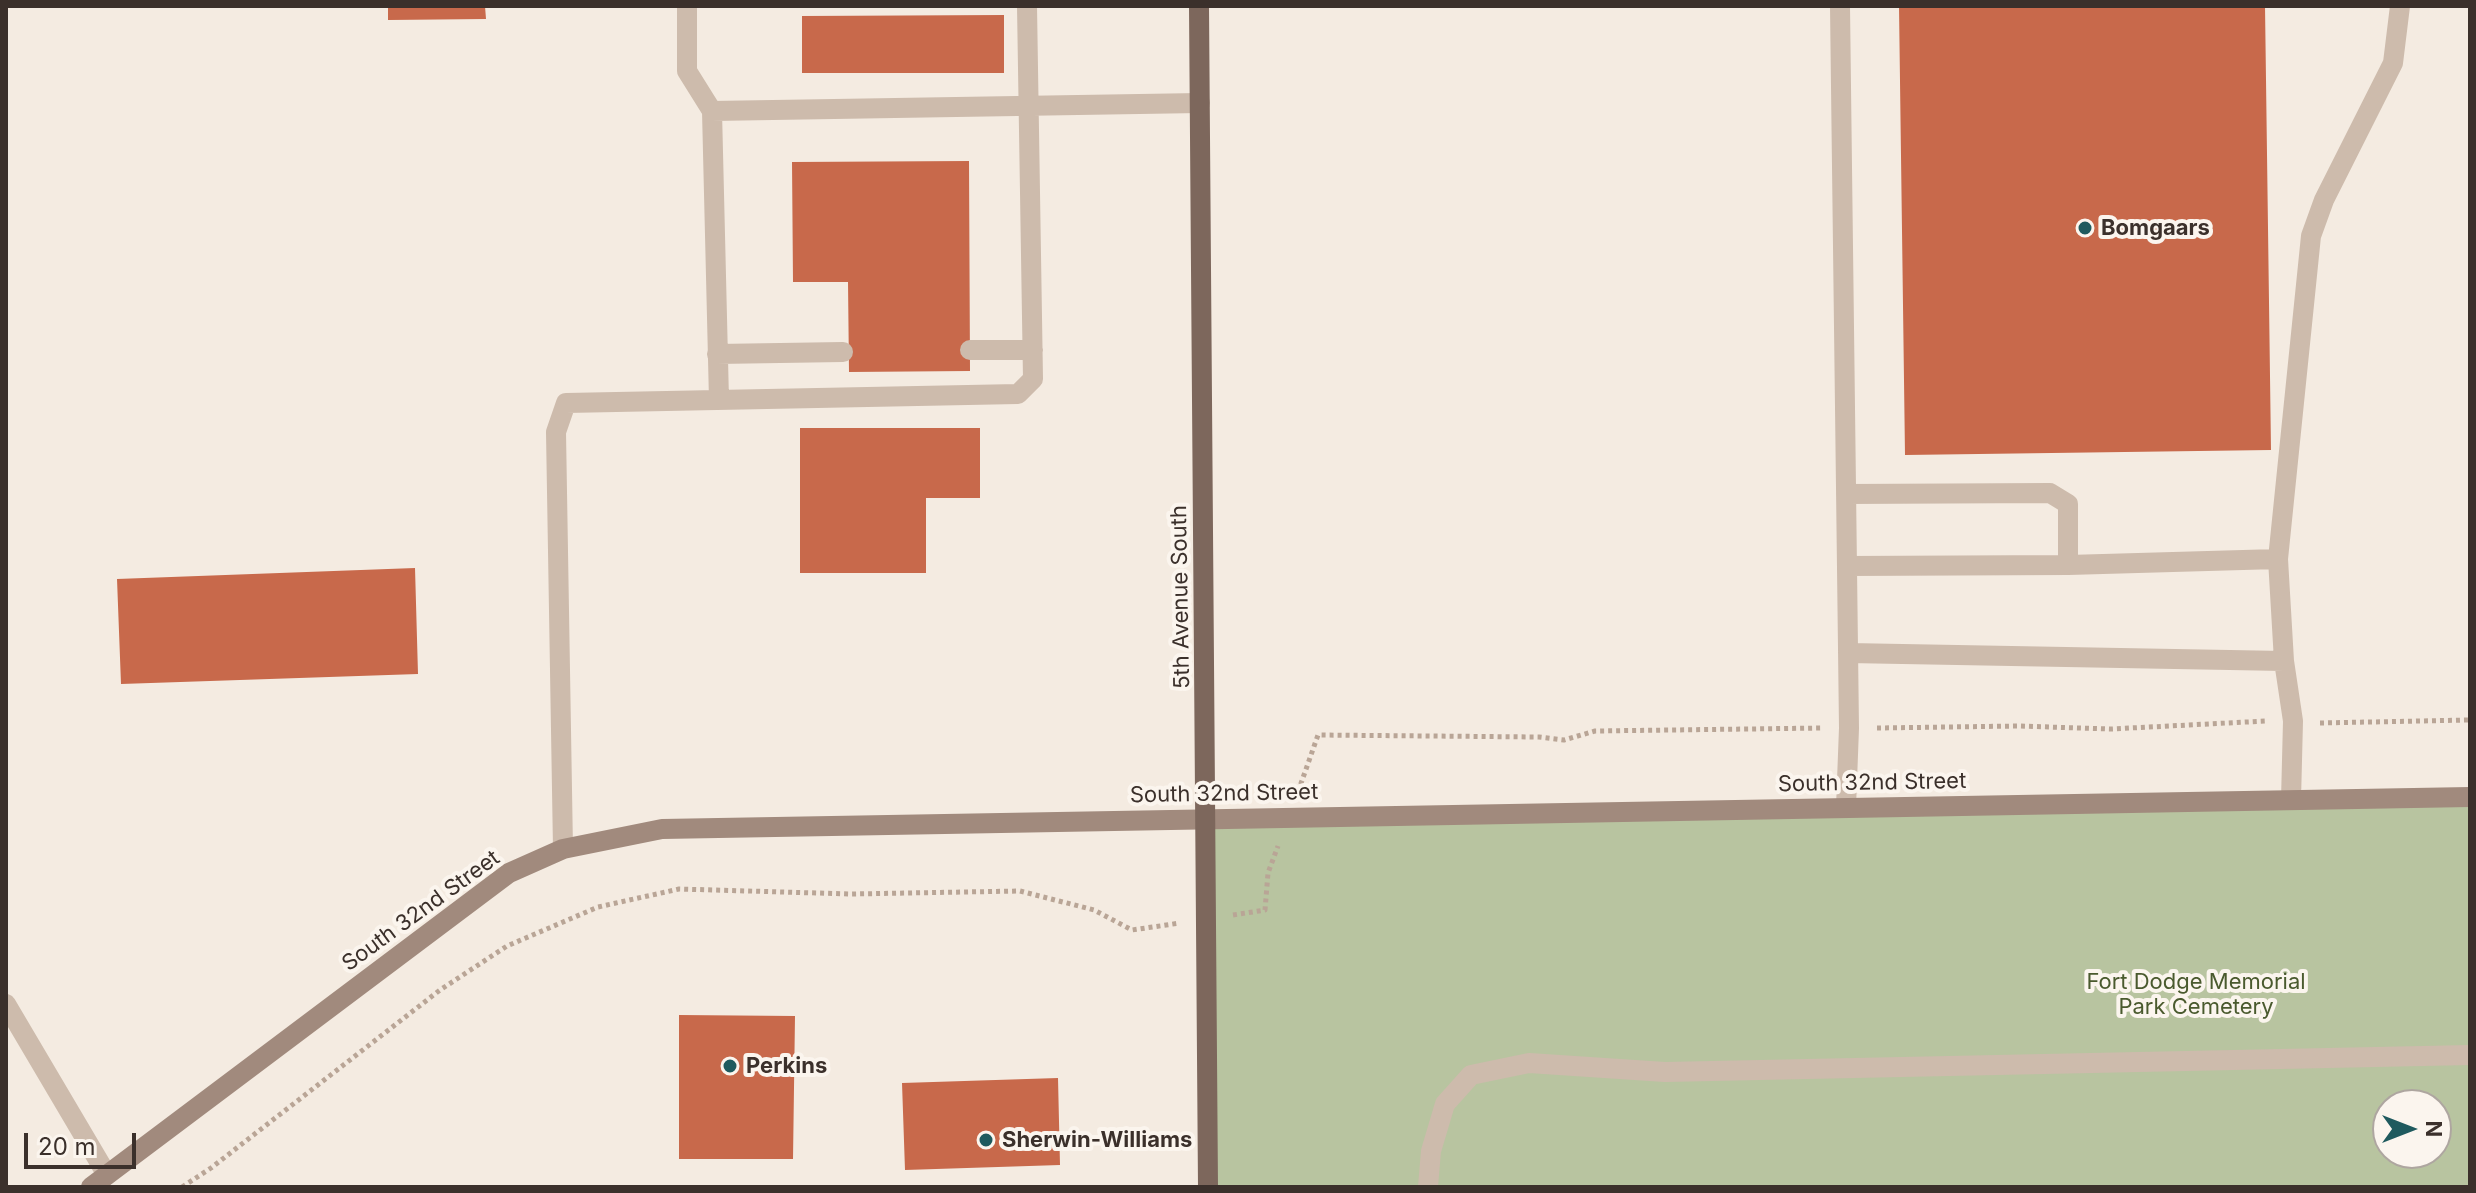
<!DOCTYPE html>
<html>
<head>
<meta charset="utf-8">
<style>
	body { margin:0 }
	#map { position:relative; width:2476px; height:1193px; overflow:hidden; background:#f4ebe1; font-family:Inter,sans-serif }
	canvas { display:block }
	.frame { position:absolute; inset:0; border:8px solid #3b302b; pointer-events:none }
	.north { position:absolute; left:2372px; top:1089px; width:80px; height:80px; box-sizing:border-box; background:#fbf5ee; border:2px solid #aea6a0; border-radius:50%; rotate:90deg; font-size:22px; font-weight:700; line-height:32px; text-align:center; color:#3b302b }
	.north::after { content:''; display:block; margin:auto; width:28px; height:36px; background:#1f5a5e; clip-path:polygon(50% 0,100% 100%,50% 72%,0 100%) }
	.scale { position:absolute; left:24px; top:1133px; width:112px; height:36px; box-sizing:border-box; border:4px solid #3b302b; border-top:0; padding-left:10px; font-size:24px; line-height:28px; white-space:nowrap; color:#3b302b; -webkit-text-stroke:6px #fbf5ee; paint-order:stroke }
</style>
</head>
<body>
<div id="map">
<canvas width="2476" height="1193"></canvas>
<div class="frame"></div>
<div class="north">N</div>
<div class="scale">20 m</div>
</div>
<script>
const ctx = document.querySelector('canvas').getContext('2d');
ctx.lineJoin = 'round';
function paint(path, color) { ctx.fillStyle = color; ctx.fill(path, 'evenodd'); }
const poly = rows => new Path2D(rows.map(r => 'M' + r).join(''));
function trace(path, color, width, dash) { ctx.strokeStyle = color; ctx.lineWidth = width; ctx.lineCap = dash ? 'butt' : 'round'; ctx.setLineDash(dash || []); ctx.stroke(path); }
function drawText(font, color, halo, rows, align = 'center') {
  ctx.font = font + ' Inter,sans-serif'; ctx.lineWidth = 8; ctx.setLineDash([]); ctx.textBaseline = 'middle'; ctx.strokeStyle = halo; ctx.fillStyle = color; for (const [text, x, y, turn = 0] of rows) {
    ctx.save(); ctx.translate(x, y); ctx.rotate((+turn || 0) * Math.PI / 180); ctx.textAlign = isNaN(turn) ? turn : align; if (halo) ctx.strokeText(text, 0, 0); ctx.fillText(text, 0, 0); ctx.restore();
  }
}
const green = poly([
	[2470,797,2470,1187,1208,1187,1207,818],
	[2388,1105,2436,1105,2436,1153,2388,1153]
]);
const building = poly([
	[388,6,485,6,486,19,388,20],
	[1899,6,2265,6,2271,450,1905,455],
	[1004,15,1004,73,802,73,802,16],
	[969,161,970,371,849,372,848,282,793,282,792,162],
	[800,428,980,428,980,498,926,498,926,573,800,573],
	[415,568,418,674,121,684,117,579],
	[679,1015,795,1016,793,1159,679,1159],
	[1058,1078,1060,1165,905,1170,902,1083]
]);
const path = poly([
	[2320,723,2470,720],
	[1877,728,2018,726,2111,729,2266,721],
	[1298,792,1318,735,1539,737,1564,740,1595,731,1823,728],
	[1233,915,1265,910,1268,873,1278,846],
	[182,1187,211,1168,440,990,507,946,598,907,679,889,851,894,1020,891,1094,910,1132,930,1180,923]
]);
const lane = poly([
	[687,6,687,71,712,111,719,400],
	[1840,6,1849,728,1846,807],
	[712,111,1200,103],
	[970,350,1033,350],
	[717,354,843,352],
	[1846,494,2050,493,2068,504,2068,565],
	[1847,566,2068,565,2278,559,2311,236,2324,200,2393,63,2400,6],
	[1848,653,2284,661,2278,559],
	[2284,661,2293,721,2291,800],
	[563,849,556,432,566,403,1018,394,1033,379,1027,6],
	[1428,1187,1431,1151,1445,1104,1471,1075,1529,1063,1665,1072,2470,1055]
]);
const street = poly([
	[6,1004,107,1175]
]);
const secondary = poly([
	[91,1187,509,873,563,849,662,829,2470,797]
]);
const primary = poly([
	[1199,6,1208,1187]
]);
const markers = [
	[2085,228,8,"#1f5a5e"],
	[730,1066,8,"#1f5a5e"],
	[986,1140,8,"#1f5a5e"]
];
const poiNames = [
	["Bomgaars",2101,228],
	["Perkins",746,1066],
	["Sherwin-Williams",1002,1140]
];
const streetNames = [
	["5th Avenue South",1181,597,-91],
	["South 32nd Street",1872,783,-1],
	["South 32nd Street",1224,794,-1],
	["South 32nd Street",421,911,-36]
];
const parkNames = [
	["Fort Dodge Memorial",2196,982],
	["Park Cemetery",2196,1007]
];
paint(green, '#b8c4a0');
paint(building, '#c8694b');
trace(path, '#b9a596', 5, [4, 4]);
trace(lane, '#cdbbac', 20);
trace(street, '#cdbbac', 20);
trace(secondary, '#a18a7d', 20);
trace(primary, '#7d675c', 20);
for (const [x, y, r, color] of markers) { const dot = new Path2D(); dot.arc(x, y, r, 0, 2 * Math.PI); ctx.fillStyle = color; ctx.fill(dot); trace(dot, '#fbf5ee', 3); }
drawText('bold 22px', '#3b302b', '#fbf5ee', poiNames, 'left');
drawText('22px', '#3b302b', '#fbf5ee', streetNames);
drawText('22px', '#4a5a2e', '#fbf5ee', parkNames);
</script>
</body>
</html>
